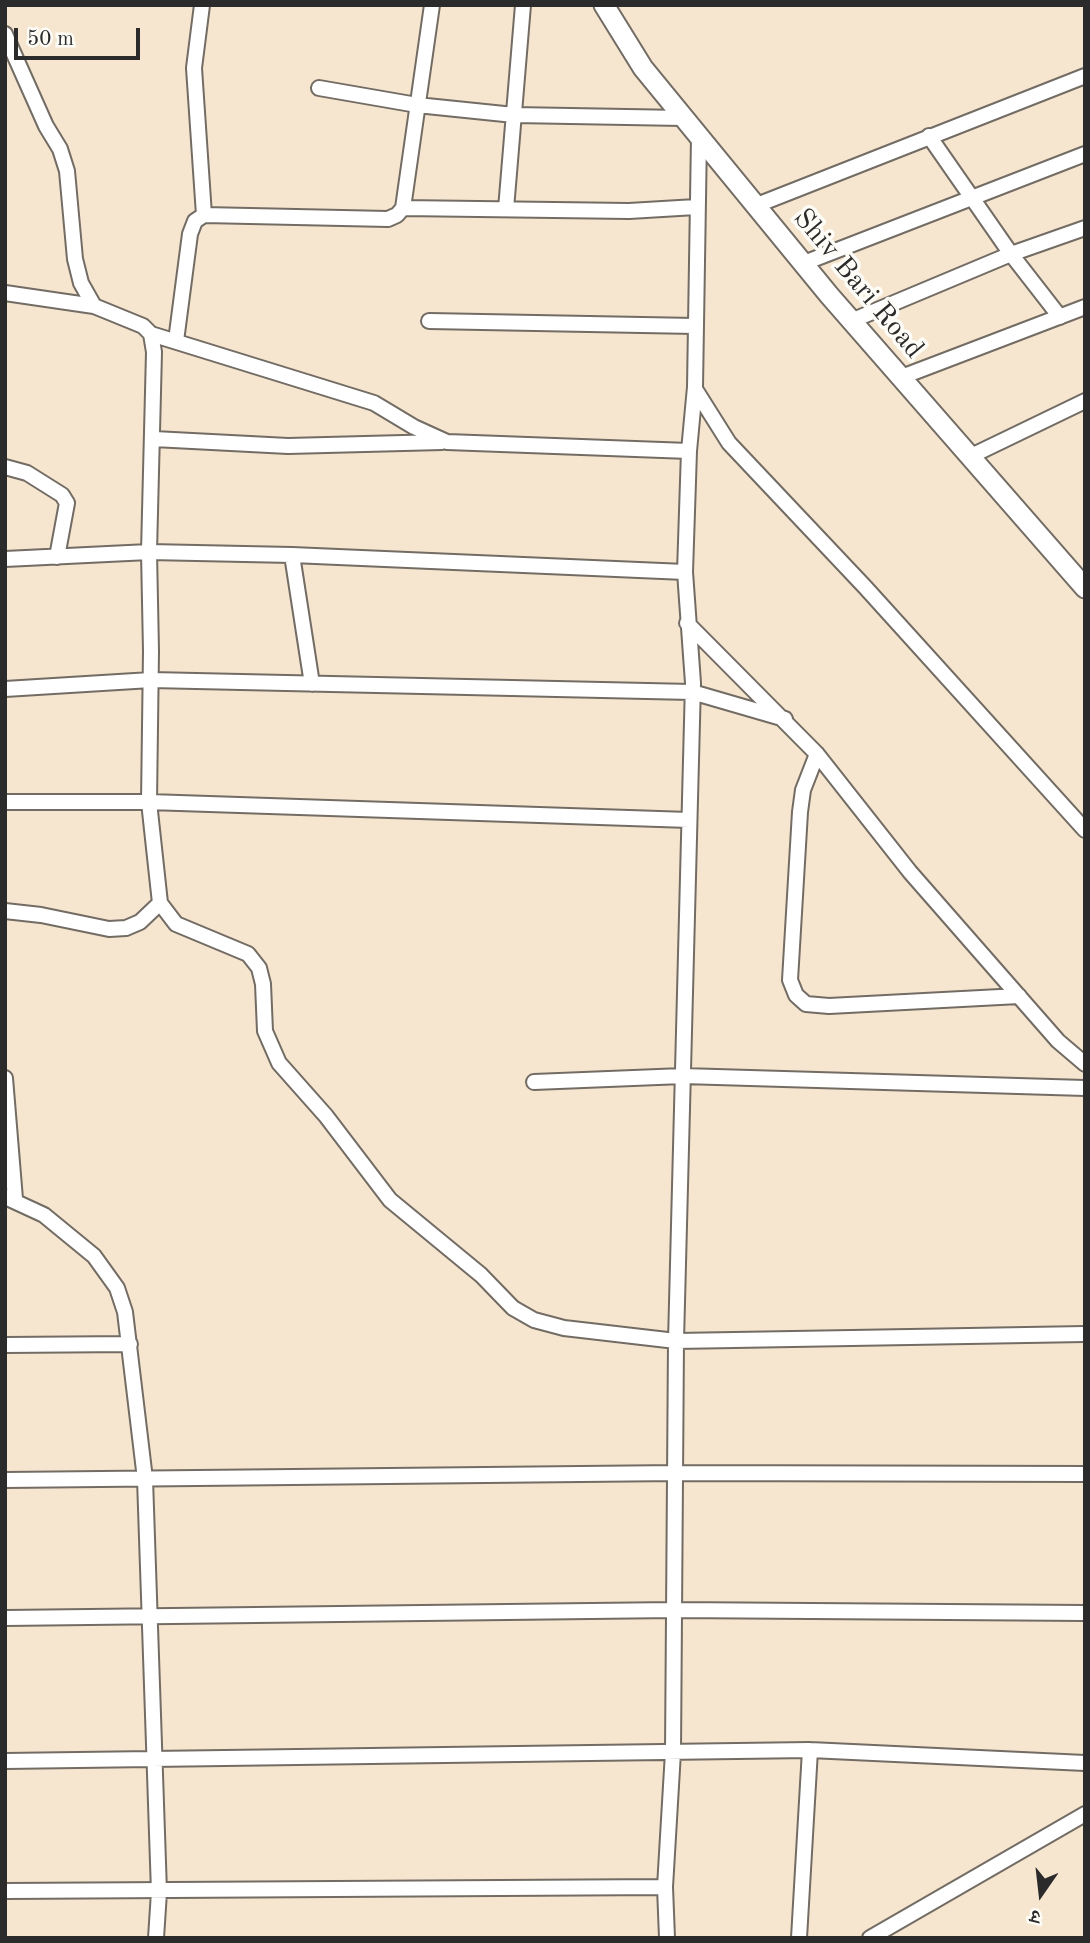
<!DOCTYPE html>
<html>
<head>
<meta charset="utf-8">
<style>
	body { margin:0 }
	#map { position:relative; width:1090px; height:1943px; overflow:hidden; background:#f7e6cf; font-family:"Old Standard TT","Noto Serif Devanagari",serif }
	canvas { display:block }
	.frame { position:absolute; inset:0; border:7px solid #2b2b2b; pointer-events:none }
	.north { position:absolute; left:1006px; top:1859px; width:70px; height:70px; -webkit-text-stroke:5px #fdfcf7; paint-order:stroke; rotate:194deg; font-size:19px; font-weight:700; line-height:28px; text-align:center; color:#2b2b2b }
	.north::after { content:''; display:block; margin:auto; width:24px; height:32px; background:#2b2b2b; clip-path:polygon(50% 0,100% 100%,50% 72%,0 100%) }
	.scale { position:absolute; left:14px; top:28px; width:126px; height:32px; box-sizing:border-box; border:4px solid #2b2b2b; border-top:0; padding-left:9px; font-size:21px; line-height:24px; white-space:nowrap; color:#2b2b2b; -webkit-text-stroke:5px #fdfcf7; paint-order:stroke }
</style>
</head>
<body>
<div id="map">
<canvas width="1090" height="1943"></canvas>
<div class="frame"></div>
<div class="north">उ</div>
<div class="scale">50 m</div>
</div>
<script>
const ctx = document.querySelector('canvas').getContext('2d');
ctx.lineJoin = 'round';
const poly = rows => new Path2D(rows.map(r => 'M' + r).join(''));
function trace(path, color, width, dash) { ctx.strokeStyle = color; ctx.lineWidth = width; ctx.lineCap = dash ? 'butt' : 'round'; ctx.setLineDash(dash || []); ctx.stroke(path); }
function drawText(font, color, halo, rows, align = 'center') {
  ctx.font = font + ' "Old Standard TT",serif'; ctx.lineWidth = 7; ctx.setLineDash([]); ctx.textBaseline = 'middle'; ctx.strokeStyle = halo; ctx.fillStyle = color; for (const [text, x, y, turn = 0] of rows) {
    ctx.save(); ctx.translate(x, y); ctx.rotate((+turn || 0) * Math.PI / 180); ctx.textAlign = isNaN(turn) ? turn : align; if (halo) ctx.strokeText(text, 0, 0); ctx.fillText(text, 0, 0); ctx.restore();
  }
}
const street = poly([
	[202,5,194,68,204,215],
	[5,34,46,126,60,149,67,171,75,259,81,283,94,306,143,326,151,334,154,352,149,552,151,651,149,802,160,903,176,924,248,954,259,968,263,984,265,1031,279,1063,326,1116,390,1200,481,1275,513,1308,534,1320,564,1328,676,1341,1085,1334],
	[319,88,417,105,514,115,683,118],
	[929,136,1011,254,1060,317],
	[757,205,1085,76],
	[403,208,629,211,696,207],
	[506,209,523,5],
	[804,263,1085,154],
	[5,293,94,306],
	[429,321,695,326],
	[851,321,1011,254,1085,228],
	[151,334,374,403,414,427,447,442,689,451],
	[176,341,190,234,195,221,204,215,388,219,397,215,403,208,432,5],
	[899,378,1085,307],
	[695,389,729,443,865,587,1085,830],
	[154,439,288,446,442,442],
	[969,457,1085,401],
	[5,467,27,473,62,495,67,503,57,557],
	[292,555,312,684],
	[5,559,149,552,292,555,685,572],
	[687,623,817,754,910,872,1058,1041,1085,1064],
	[5,689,151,680,692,692,785,719],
	[817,754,803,790,800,812,790,980,796,995,806,1004,829,1006,1019,996],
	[5,802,149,802,689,820],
	[5,911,41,915,109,929,126,928,140,922,160,903],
	[5,1078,15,1199],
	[534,1082,683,1076,1085,1088],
	[5,1197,44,1215,94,1256,117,1288,125,1312,145,1479,159,1892,156,1938],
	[5,1345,130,1344],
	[5,1480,677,1473,1085,1474],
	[5,1618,674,1610,1085,1613],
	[5,1761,810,1750,1085,1763],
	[5,1891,665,1887],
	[667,1938,665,1887,673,1752,676,1341,693,683,685,572,689,451,695,387,699,137],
	[799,1938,810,1750],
	[870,1938,1085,1814]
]);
const secondary = poly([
	[604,5,643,68,829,295,1085,588]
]);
const streetNames = [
	["Shiv Bari Road",858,284,50]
];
trace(street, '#726c64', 18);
trace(secondary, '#726c64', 23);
trace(street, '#fff', 14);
trace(secondary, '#fff', 19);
drawText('28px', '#2b2b2b', '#fdfcf7', streetNames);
</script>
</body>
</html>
